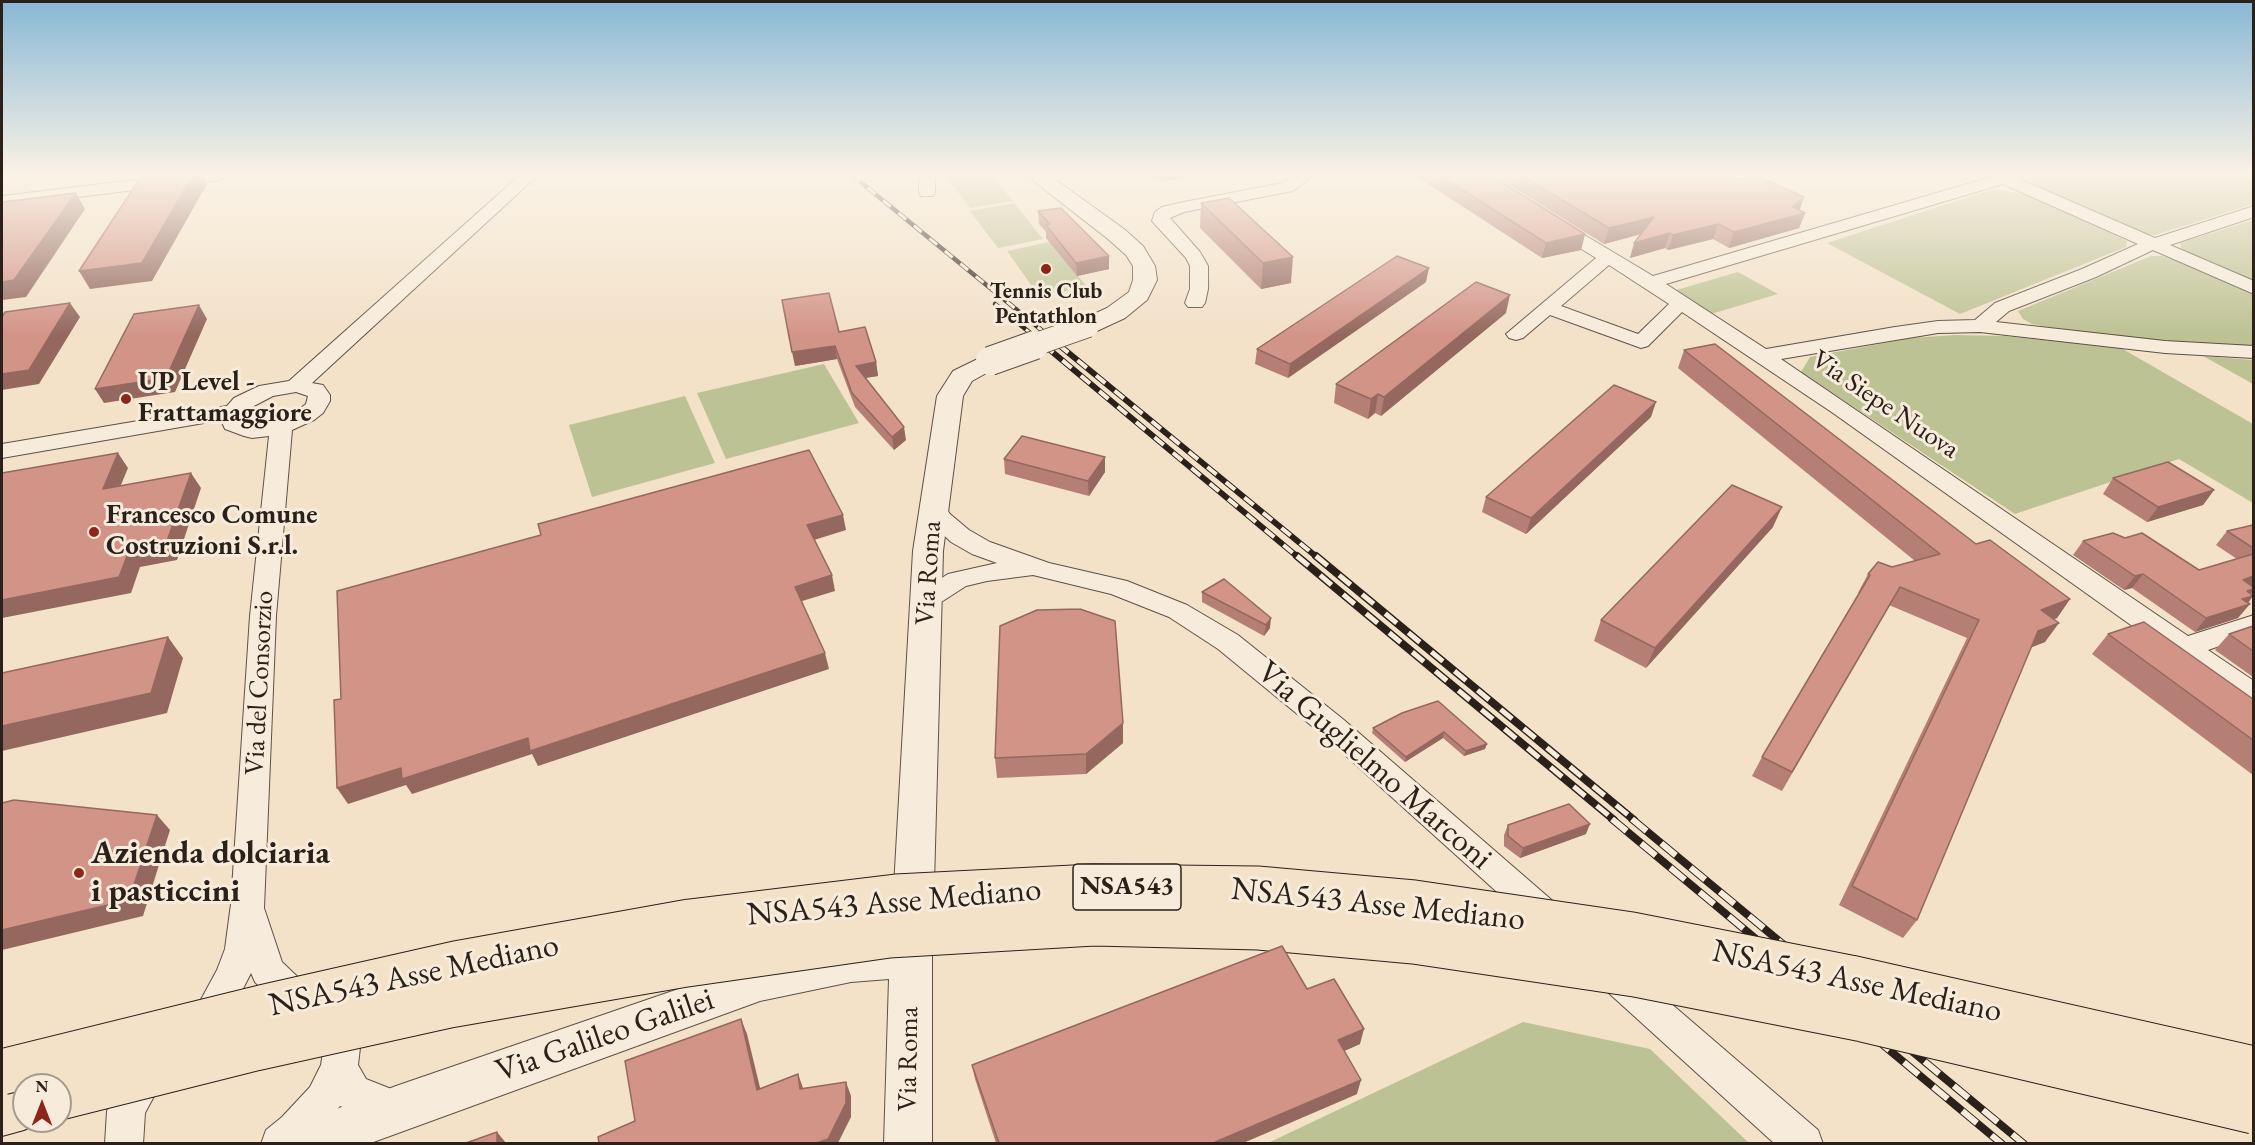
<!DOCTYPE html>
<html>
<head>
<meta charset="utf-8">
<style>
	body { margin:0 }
	#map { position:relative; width:2255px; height:1145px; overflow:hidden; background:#f3e1c8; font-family:"EB Garamond",serif }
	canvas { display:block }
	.frame { position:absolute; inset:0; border:3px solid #2b211a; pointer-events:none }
	.north { position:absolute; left:12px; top:1073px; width:60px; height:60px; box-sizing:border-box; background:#f7ecdb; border:2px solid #a59b8e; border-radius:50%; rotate:0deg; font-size:16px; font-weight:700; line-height:24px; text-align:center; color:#2b211a }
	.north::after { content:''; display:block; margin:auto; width:21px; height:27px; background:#8f2418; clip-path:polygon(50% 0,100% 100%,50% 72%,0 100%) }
</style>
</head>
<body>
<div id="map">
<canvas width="2255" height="1145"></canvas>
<div class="frame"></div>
<div class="north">N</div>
</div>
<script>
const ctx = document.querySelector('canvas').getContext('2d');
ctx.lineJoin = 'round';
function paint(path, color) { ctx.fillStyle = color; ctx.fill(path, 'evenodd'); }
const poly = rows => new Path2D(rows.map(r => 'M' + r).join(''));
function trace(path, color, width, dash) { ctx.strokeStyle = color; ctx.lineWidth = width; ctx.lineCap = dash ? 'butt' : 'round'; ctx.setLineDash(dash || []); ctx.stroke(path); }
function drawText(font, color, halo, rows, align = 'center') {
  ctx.font = font + ' "EB Garamond",serif'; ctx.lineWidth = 6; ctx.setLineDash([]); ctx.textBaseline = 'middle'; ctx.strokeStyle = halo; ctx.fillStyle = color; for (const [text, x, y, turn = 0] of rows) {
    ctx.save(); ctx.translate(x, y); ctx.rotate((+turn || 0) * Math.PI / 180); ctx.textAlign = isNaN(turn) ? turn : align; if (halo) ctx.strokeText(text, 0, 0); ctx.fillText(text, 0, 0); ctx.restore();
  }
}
const green = poly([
	[945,175,992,175,1013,201,970,208],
	[2038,175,2253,175,2253,204,2155,235,2142,233,2041,191,2029,178],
	[1993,189,2026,194,2127,241,2126,247,1960,314,1827,243],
	[1014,203,1043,239,998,248,970,211],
	[2253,220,2253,284,2199,260,2181,248,2180,243],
	[1050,242,1087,287,1039,296,1007,251],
	[2151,256,2162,256,2181,262,2253,295,2253,346,2130,339,2066,331,2032,324,2023,319,2018,311],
	[1738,272,1778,294,1711,314,1673,291],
	[1955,335,2004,336,2121,348,2253,424,2253,503,2179,459,2015,514,1801,372,1810,357,1911,338],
	[2203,356,2253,360,2253,384],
	[824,364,859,423,726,459,697,393],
	[685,396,715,463,592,497,569,425],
	[1523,1022,1650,1049,1749,1143,1268,1143]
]);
const minor = poly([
	[176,175,227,175,219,180,2,206,2,196,176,175],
	[520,175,538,175,312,383,323,385,330,395,330,401,323,413,314,420,292,430,276,616,264,908,282,962,304,983,310,995,304,1007,292,1011,280,1007,255,982,251,973,222,1030,209,1035,196,1030,191,1018,217,970,225,949,231,904,250,616,269,436,252,438,244,436,225,429,221,420,2,458,2,444,227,406,234,398,259,386,289,381,520,175],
	[296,392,308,396,306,404,298,410,266,423,254,424,243,420,244,413,250,408,273,396,296,392],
	[919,175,935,175,935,192,933,196,921,196,919,192,919,175],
	[1294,175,1314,175,1293,191,1184,212,1170,218,1200,252,1208,266,1208,289,1205,303,1202,307,1188,307,1185,303,1190,289,1190,266,1186,258,1152,221,1155,212,1162,207,1184,202,1282,183,1294,175],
	[1998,175,2024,175,2019,179,2155,238,2254,206,2254,217,2170,245,2254,281,2254,294,2153,250,2096,277,2009,311,1996,322,2165,341,2254,346,2254,358,2165,353,1980,332,1938,333,1781,359,2188,636,2254,615,2254,634,2208,650,2254,681,2254,706,2244,703,2173,655,1833,413,1682,312,1648,346,1641,348,1550,315,1523,338,1516,340,1509,338,1506,334,1596,258,1549,229,1546,225,1549,221,1561,221,1653,276,1998,175],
	[2003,184,2138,244,2082,269,1995,303,1975,320,1938,321,1895,327,1766,349,1666,284,2003,184],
	[1609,265,1669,304,1638,334,1561,306,1609,265],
	[934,500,942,503,950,514,969,530,990,542,1049,563,1127,581,1187,605,1238,635,1344,720,1562,909,1567,919,1562,929,1550,934,1538,929,1324,736,1218,649,1169,617,1111,594,1033,575,987,581,966,586,935,606,926,609,917,606,913,600,917,594,948,574,997,563,972,554,951,542,932,524,922,508,926,503,934,500],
	[1613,959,1625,964,1818,1130,1823,1144,1775,1144,1601,986,1596,975,1601,964,1613,959],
	[336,1003,349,1008,354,1020,361,1039,358,1065,366,1079,409,1096,415,1109,409,1122,396,1128,340,1106,310,1144,261,1144,266,1130,282,1117,310,1087,321,1065,325,1039,318,1020,323,1008,336,1003],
	[148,1054,161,1059,167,1072,145,1113,143,1144,105,1144,107,1111,113,1098,128,1067,135,1059,148,1054]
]);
const tertiary = poly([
	[1026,175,1049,175,1124,229,1143,246,1155,266,1157,280,1147,300,1125,318,1097,331,1088,333,1079,331,1076,326,1079,321,1107,308,1129,292,1133,280,1133,266,1126,255,1108,239,1026,175],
	[990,353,999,356,1003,361,999,366,972,381,963,396,943,551,932,958,932,1144,884,1144,889,979,851,982,760,1001,368,1144,283,1144,290,1127,396,1086,760,961,851,944,891,940,913,551,937,396,953,371,990,353]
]);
const trunk = poly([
	[24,1082,32,1085,24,1085,24,1121,42,1121,24,1130,2,1136,2,1088,24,1082]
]);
const railFar3 = poly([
	[852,175,1061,346],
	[995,304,1046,346]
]);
const railFar2 = poly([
	[1044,345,1299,558],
	[1059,345,1318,558]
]);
const railFar1 = poly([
	[1297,556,1614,820],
	[1316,556,1634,820]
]);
const rail = poly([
	[1612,819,2002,1144],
	[1632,819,2024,1144]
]);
const tertiaryBridgeFar1 = poly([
	[1031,346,1088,326]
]);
const tertiaryBridge = poly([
	[990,361,1035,345]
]);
const trunkBridge = poly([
	[2,1072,265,1007,456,964,690,922,896,897,1093,887,1257,889,1414,903,1632,935,1850,978,2254,1069],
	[60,1097,255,1048,449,1005,680,965,889,935,1094,923,1259,927,1414,941,1635,974,1863,1019,2254,1111]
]);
const wall = poly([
	[1149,175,1189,175,1189,177,1163,181,1159,178,1152,179],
	[1414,175,1490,175,1585,234,1581,250,1542,258],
	[1493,175,1729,175,1805,213,1799,228,1729,248,1713,239,1668,250,1665,248,1630,258,1641,234,1604,244],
	[1201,203,1291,283,1261,289,1200,228],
	[1038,211,1109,269,1077,276,1046,238,1046,232,1039,224],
	[1426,282,1288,378,1255,364,1257,349],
	[1506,313,1381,416,1375,413,1368,419,1334,403,1336,384],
	[839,332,876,362,878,376,865,378,906,440,894,450,855,407,837,359,795,366],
	[1684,350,1976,544,2070,599,2057,618,2053,619,2045,642,2031,647,1917,920,1903,938,1839,905,1967,638,1889,605,1782,791,1752,776,1762,757,1859,593,1858,593,1868,574,1915,561,1678,368],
	[1651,417,1526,534,1482,512,1486,497],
	[1004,459,1105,472,1089,496,1005,474],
	[2113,478,2214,490,2203,505,2147,522,2103,494],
	[2253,525,2253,591,2251,594,2253,596,2238,618,2195,632,2132,588,2124,590,2073,555,2083,541,2199,570,2237,559,2216,545,2227,531],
	[1773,527,1646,668,1594,641,1601,620],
	[1224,579,1270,628,1264,636,1202,602,1202,592],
	[2253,626,2253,677,2215,650,2229,634],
	[2108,634,2253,699,2253,775,2092,654],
	[1402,713,1485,749,1464,756,1443,738,1405,762,1372,733,1373,728],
	[1123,743,1086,774,997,778,995,758],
	[1508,825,1586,834,1520,858,1504,846,1504,835],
	[1307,989,1360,1044,1344,1051,1357,1094,1243,1143,996,1143,975,1079,972,1065]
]);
const shadedWall = poly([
	[193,175,202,175,207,184,152,281,90,289,79,271],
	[1152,175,1159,175,1159,178,1152,179],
	[1163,175,1189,175,1189,177,1163,181],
	[76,193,85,209,26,297,2,300,2,282],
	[1804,197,1799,212,1805,213,1799,228,1729,248,1734,232,1793,207],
	[1654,217,1649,232,1604,244,1609,228],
	[1718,224,1713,239,1668,250,1673,235],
	[1670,233,1665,248,1630,258,1634,243],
	[1585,234,1581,250,1542,258,1546,243],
	[1109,256,1109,269,1077,276,1076,263],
	[1293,257,1291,283,1261,289,1263,263],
	[1429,268,1426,282,1288,378,1290,364],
	[1510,295,1506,313,1381,416,1384,397],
	[70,303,80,317,39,384,2,390,2,374],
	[199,305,207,319,175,392,104,403,95,389],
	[835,346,837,359,795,366,792,352],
	[876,362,878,376,858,379,856,366],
	[1378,394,1375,413,1368,419,1371,399],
	[1656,402,1651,417,1526,534,1531,518],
	[904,427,906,440,894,450,892,437],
	[118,453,128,468,113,504,103,489],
	[1105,457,1105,472,1089,496,1088,481],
	[191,473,201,488,177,560,140,567,131,593,2,618,2,600,129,551],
	[2214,490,2203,505,2147,522,2158,507],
	[1782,507,1773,527,1646,668,1655,648],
	[843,515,846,530,811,541,807,525],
	[2143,574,2132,588,2124,590,2135,576],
	[832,575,835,591,799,602,795,587],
	[2253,576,2253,587,2243,580],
	[2253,589,2253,591,2249,597,2253,596,2246,605,2250,604,2238,618,2195,632,2206,618,2247,591],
	[2070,599,2057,618,2028,629,2041,610],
	[1271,618,1270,628,1264,636,1266,625],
	[2059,623,2045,642,2025,650,2038,631],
	[168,637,183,658,167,713,2,751,2,726],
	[825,653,829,669,538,766,532,754,412,794,406,785,348,804,337,788,401,768,528,738],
	[1123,723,1123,743,1086,774,1086,754],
	[1444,732,1443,738,1405,762,1406,757],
	[1487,744,1485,749,1464,756,1466,751],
	[157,815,170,830,143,916,2,950,2,930],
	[1590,824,1586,834,1520,858,1523,848],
	[741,1019,747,1034,764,1104,757,1090],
	[1364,1029,1360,1044,1335,1055,1338,1040],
	[798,1074,803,1088,806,1103,800,1089],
	[1361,1080,1357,1094,1243,1143,1213,1143],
	[846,1082,851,1096,851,1117,838,1143,817,1143],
	[497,1132,506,1143,497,1143]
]);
const building = poly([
	[142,175,193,175,142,263,79,271,142,175],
	[1439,175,1490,175,1585,234,1546,243,1439,175],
	[1520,175,1729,175,1738,180,1755,175,1804,197,1793,207,1805,213,1734,232,1718,224,1673,235,1670,233,1634,243,1654,217,1609,228,1520,175],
	[76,193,14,280,2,282,2,202,76,193],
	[1229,198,1293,257,1263,263,1201,203,1229,198],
	[1061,208,1109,256,1076,263,1046,225,1050,224,1038,211,1061,208],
	[1397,256,1429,268,1290,364,1257,349,1397,256],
	[1476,282,1510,295,1384,397,1378,394,1371,399,1336,384,1476,282],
	[829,293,839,332,865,327,876,362,856,366,904,427,892,437,852,393,835,346,792,352,782,300,829,293],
	[70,303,29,370,2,374,2,317,5,312,70,303],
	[199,305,166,378,95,389,134,314,199,305],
	[1715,344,1976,544,1990,540,2070,599,2041,610,2059,623,2038,631,1917,920,1852,886,1979,620,1900,587,1792,772,1762,757,1870,575,1868,574,1878,562,1892,567,1940,554,1684,350,1715,344],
	[1614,385,1656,402,1531,518,1486,497,1614,385],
	[1022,436,1105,457,1088,481,1004,459,1022,436],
	[809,450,843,515,807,525,832,575,795,587,825,653,530,751,528,738,402,779,401,768,337,788,334,700,341,699,337,591,541,535,538,524,809,450],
	[118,453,103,489,191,473,166,544,129,551,119,577,2,600,2,473,118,453],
	[2168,462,2214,490,2158,507,2113,478,2168,462],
	[1732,485,1782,507,1655,648,1601,620,1732,485],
	[2253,525,2253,548,2227,531,2253,525],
	[2113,533,2125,538,2142,533,2199,570,2253,554,2253,576,2243,580,2253,587,2253,589,2247,591,2253,596,2242,599,2250,604,2206,618,2143,574,2135,576,2083,541,2113,533],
	[1224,579,1271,618,1266,625,1202,592,1224,579],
	[1080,609,1115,621,1123,723,1086,754,995,758,1000,626,1037,610,1080,609],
	[2144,622,2253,699,2253,740,2108,634,2144,622],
	[2253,626,2253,651,2229,634,2253,626],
	[168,637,151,693,2,726,2,673,168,637],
	[1438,701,1487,744,1466,751,1444,732,1406,757,1373,728,1402,713,1438,701],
	[14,800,157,815,129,900,2,930,2,803,14,800],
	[1569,804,1590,824,1523,848,1508,836,1508,825,1569,804],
	[1282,946,1307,989,1334,979,1364,1029,1338,1040,1361,1080,1213,1143,999,1143,972,1065,1282,946],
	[741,1019,757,1090,798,1074,800,1089,846,1082,846,1103,828,1139,817,1143,599,1143,598,1137,635,1121,625,1061,741,1019],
	[497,1132,497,1143,466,1143,497,1132]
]);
const markers = [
	[1046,269,6,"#8f2418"],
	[126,399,6,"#8f2418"],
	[94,532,6,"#8f2418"],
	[79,873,6,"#8f2418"]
];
const farPoinames = [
	["Tennis Club",1046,292],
	["Pentathlon",1046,317]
];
const shields = [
	[1127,887,108]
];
const shieldNames = [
	["NSA543",1127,887]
];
const poiNames = [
	["UP Level -",138,383],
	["Frattamaggiore",138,414],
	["Francesco Comune",106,516],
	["Costruzioni S.r.l.",106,547]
];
const streetNames = [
	["Via Siepe Nuova",1885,405,34],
	["Via Roma",929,573,-86],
	["Via del Consorzio",260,683,-87],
	["Via Roma",909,1059,-89]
];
const nearStreetnames = [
	["Via Guglielmo Marconi",1374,766,41],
	["NSA543 Asse Mediano",894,903,-5],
	["NSA543 Asse Mediano",1378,905,6],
	["NSA543 Asse Mediano",414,976,-12],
	["NSA543 Asse Mediano",1857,982,12],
	["Via Galileo Galilei",605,1036,-19]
];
const nearPoinames = [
	["Azienda dolciaria",91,854],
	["i pasticcini",91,892]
];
paint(green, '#bdc294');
trace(minor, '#5d5146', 2);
trace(tertiary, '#5d5146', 2);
trace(trunk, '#2b211a', 2);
paint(minor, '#f7ecdb');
paint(tertiary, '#f7ecdb');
paint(trunk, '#f3e1c8');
trace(railFar3, '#2b211a', 4.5);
trace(railFar2, '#2b211a', 6);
trace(railFar1, '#2b211a', 8);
trace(rail, '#2b211a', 8);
trace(railFar3, '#f7ecdb', 3, [10]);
trace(railFar2, '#f7ecdb', 4, [12]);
trace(railFar1, '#f7ecdb', 5, [15]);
trace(rail, '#f7ecdb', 6, [19]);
trace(tertiaryBridgeFar1, '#5d5146', 24, []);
trace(tertiaryBridge, '#5d5146', 30, []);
trace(trunkBridge, '#2b211a', 47, []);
trace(tertiaryBridgeFar1, '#f7ecdb', 22);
trace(tertiaryBridge, '#f7ecdb', 28);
trace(trunkBridge, '#f3e1c8', 45);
paint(wall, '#b57f75');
paint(shadedWall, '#94685f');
paint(building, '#d39488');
trace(building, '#94685f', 1.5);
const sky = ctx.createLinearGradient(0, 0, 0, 335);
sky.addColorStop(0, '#89b8d5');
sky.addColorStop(0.52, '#faf2e6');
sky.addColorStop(1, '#faf2e600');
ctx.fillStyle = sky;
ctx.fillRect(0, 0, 2255, 335);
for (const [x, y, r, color] of markers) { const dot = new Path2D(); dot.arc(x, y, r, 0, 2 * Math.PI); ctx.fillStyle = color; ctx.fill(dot); trace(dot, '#f7ecdb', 2); }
drawText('bold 22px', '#2b211a', '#f7ecdb', farPoinames);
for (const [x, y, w] of shields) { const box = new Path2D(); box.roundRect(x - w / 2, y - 23, w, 46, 4.5); ctx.fillStyle = '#f7ecdb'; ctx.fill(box); trace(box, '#2b211a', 1.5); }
drawText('bold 26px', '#2b211a', null, shieldNames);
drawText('bold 27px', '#2b211a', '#f7ecdb', poiNames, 'left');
drawText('27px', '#2b211a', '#f7ecdb', streetNames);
drawText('33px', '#2b211a', '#f7ecdb', nearStreetnames);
drawText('bold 33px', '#2b211a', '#f7ecdb', nearPoinames, 'left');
</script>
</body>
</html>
